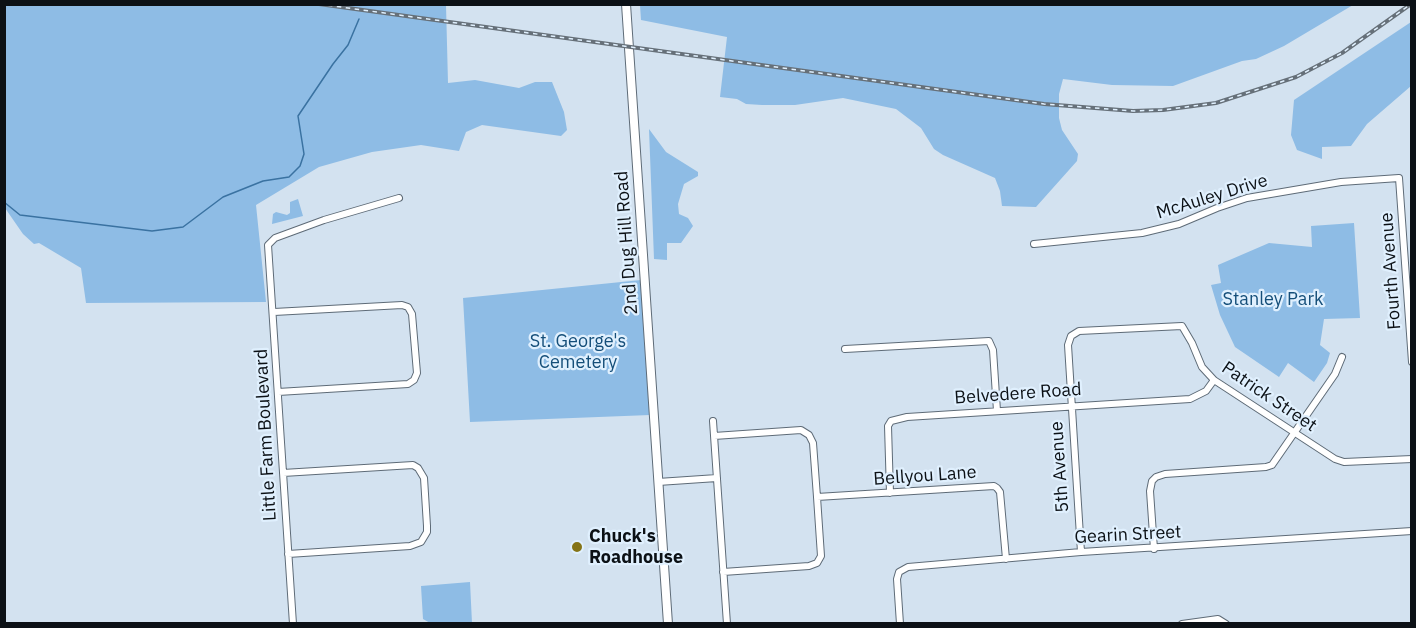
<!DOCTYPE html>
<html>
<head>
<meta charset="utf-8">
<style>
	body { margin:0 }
	#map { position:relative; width:1416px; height:628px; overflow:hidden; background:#d3e2f0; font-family:"IBM Plex Sans",sans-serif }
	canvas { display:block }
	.frame { position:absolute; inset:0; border:6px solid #0c1116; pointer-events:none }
</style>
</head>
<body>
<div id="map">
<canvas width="1416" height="628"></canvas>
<div class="frame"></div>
</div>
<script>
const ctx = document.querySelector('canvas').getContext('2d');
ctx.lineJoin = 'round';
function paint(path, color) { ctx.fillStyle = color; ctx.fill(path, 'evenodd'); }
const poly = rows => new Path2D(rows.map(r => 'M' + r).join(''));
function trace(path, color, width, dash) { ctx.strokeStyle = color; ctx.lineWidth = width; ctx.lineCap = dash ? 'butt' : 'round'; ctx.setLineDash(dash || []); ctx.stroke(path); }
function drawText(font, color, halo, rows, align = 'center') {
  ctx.font = font + ' "IBM Plex Sans",sans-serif'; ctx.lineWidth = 4.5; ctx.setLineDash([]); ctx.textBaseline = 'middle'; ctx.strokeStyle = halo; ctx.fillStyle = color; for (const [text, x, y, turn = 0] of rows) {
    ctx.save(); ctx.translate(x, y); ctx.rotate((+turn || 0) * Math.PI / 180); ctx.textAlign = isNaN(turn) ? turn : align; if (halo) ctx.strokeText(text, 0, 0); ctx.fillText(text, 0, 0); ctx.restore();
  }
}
const green = poly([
	[4,5,446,5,448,83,475,80,519,88,535,82,552,82,564,112,567,130,561,136,482,125,466,132,459,151,421,145,372,152,319,167,256,205,266,302,86,303,81,268,39,243,34,244,23,234,5,208],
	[640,5,640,4,1353,5,1284,46,1256,59,1242,61,1173,86,1112,85,1063,79,1059,94,1059,118,1062,130,1078,154,1077,161,1036,207,1002,206,1000,191,995,178,943,155,934,149,921,128,896,109,843,98,795,105,762,105,746,104,737,99,720,97,727,37,641,20],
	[1411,22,1411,86,1367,124,1351,146,1322,147,1322,159,1297,150,1291,135,1294,100],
	[649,129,666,152,698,172,698,176,684,184,678,204,679,214,688,218,693,226,681,243,667,243,667,260,654,259],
	[298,199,303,216,272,224,273,214,276,212,287,215,290,213,290,202],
	[1354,223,1360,318,1324,319,1320,345,1330,353,1327,363,1314,382,1288,363,1279,377,1235,347,1220,315,1211,285,1221,283,1218,265,1269,243,1312,247,1311,226],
	[641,280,650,415,470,422,463,298],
	[470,582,472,623,430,623,423,619,421,586]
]);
const stream = poly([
	[4,202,20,215,152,231,183,227,223,197,263,181,289,177,300,166,304,154,298,116,333,64,348,45,359,19]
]);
const minor = poly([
	[1034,244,1142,233,1179,224,1217,208,1247,198,1341,182,1399,178,1412,362],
	[274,312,402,305,408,307,412,314,417,373,414,380,408,384,278,392],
	[845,349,989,341,993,350,997,411],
	[713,421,727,624],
	[714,436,801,430,809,435,813,443,817,497,821,556,817,563,809,566,723,572],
	[283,473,413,465,418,468,424,478,427,526,427,532,421,542,410,546,288,554],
	[658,482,717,478],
	[890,493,888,426,891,421,907,417,1190,399,1206,391,1214,380],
	[817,497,994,486,997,488,1000,492,1006,559],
	[1154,549,1150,491,1152,481,1156,477,1165,474,1266,467,1272,465,1335,374,1342,357],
	[1081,552,1068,345,1071,336,1079,331,1182,326,1192,343,1202,367,1214,380,1335,459,1344,462,1412,459],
	[293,624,268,245,275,238,324,220,399,198],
	[900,624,897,579,899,572,908,567,1081,552,1412,531],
	[1182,624,1218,619,1226,624]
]);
const tertiary = poly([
	[626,4,668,624]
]);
const rail = poly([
	[319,4,1044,104,1133,111,1163,110,1216,103,1296,77,1342,53,1411,4]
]);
const markers = [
	[577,547,6,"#857417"]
];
const streetNames = [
	["McAuley Drive",1212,197,-17],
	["2nd Dug Hill Road",627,243,-94],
	["Fourth Avenue",1391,271,-94],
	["Belvedere Road",1018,394,-4],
	["Patrick Street",1269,397,34],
	["Little Farm Boulevard",266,435,-93],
	["5th Avenue",1060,467,-94],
	["Bellyou Lane",925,476,-4],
	["Gearin Street",1128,535,-3]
];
const parkNames = [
	["Stanley Park",1273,300],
	["St. George's",578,342],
	["Cemetery",578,363]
];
const poiNames = [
	["Chuck's",589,537],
	["Roadhouse",589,558]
];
paint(green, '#8ebce5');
trace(stream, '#3a72a1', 1.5);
trace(minor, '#5e6b77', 8);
trace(tertiary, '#5e6b77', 10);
trace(minor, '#fff', 6);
trace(tertiary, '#fff', 8);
trace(rail, '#667079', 4);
trace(rail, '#e0f0fe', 1.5, [4.5]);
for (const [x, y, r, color] of markers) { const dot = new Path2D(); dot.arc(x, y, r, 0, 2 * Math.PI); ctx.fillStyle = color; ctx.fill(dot); trace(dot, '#e0f0fe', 2); }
drawText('18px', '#0c1116', '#e0f0fe', streetNames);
drawText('18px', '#144e79', '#e0f0fe', parkNames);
drawText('bold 18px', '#0c1116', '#e0f0fe', poiNames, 'left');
</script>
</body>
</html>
